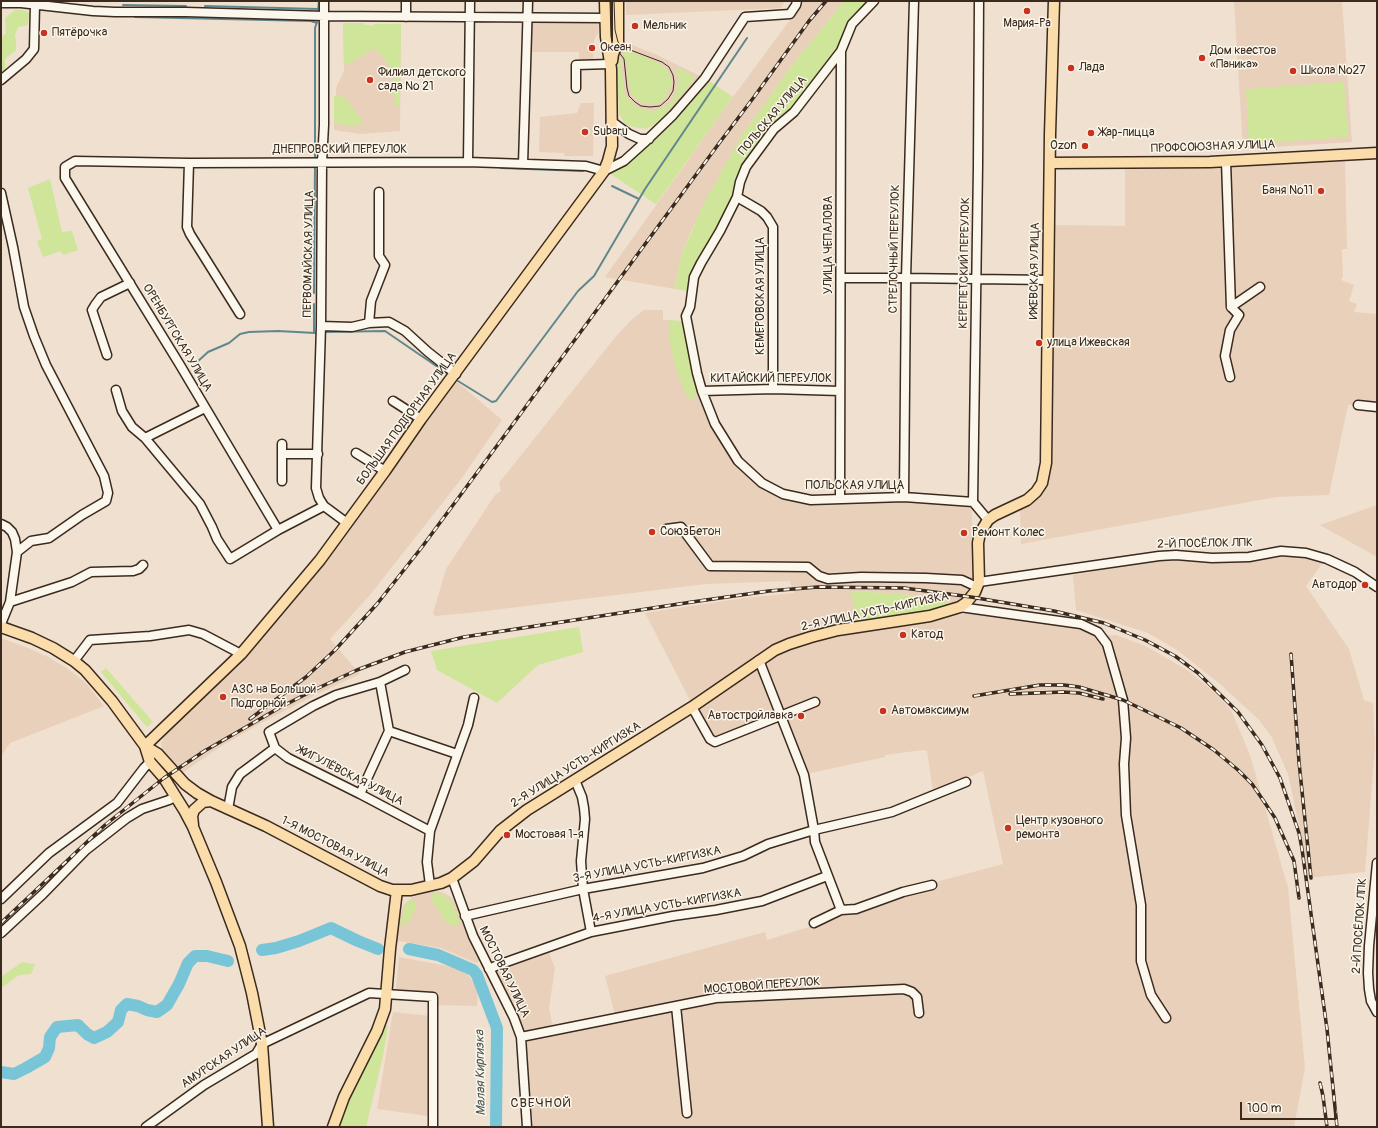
<!DOCTYPE html>
<html>
<head>
<meta charset="utf-8">
<style>
	body { margin:0 }
	#map { position:relative; width:1378px; height:1128px; overflow:hidden; background:#f0e0cf; font-family:Pangolin,sans-serif }
	canvas { display:block }
	.frame { position:absolute; inset:0; border:2px solid #3b2a1e; pointer-events:none }
	.scale { position:absolute; left:1240px; top:1102px; width:96px; height:18px; box-sizing:border-box; border:2px solid #3b2a1e; border-top:0; padding-left:5px; font-size:12px; line-height:14px; white-space:nowrap; color:#3b2a1e; -webkit-text-stroke:3px #fbf7ec; paint-order:stroke }
</style>
</head>
<body>
<div id="map">
<canvas width="1378" height="1128"></canvas>
<div class="frame"></div>
<div class="scale">100 m</div>
</div>
<script>
const ctx = document.querySelector('canvas').getContext('2d');
ctx.lineJoin = 'round';
function paint(path, color) { ctx.fillStyle = color; ctx.fill(path, 'evenodd'); }
const poly = rows => new Path2D(rows.map(r => 'M' + r).join(''));
function trace(path, color, width, dash) { ctx.strokeStyle = color; ctx.lineWidth = width; ctx.lineCap = dash ? 'butt' : 'round'; ctx.setLineDash(dash || []); ctx.stroke(path); }
function drawText(font, color, halo, rows, align = 'center') {
  ctx.font = font + ' Pangolin,sans-serif'; ctx.lineWidth = 3; ctx.setLineDash([]); ctx.textBaseline = 'middle'; ctx.strokeStyle = halo; ctx.fillStyle = color; for (const [text, x, y, turn = 0] of rows) {
    ctx.save(); ctx.translate(x, y); ctx.rotate((+turn || 0) * Math.PI / 180); ctx.textAlign = isNaN(turn) ? turn : align; if (halo) ctx.strokeText(text, 0, 0); ctx.fillText(text, 0, 0); ctx.restore();
  }
}
const built = poly([
	[626,1,785,1,781,8,626,15],
	[804,1,844,1,790,68,742,135,706,201,692,229,681,256,675,289,605,277,733,97],
	[1234,1,1342,1,1352,142,1243,149],
	[531,22,590,22,599,24,598,33,594,40,593,63,579,63,579,52,529,52],
	[343,23,365,23,365,25,373,26,374,24,401,24,400,131,360,134,334,130,334,96,336,96,336,88,344,71],
	[620,40,655,54,700,76,670,112,662,121,618,101,615,59],
	[581,103,594,103,593,156,565,156,564,153,539,152,540,117,577,113],
	[1345,160,1347,249,1342,249,1343,276,1341,280,1354,285,1349,301,1357,304,1354,312,1377,314,1377,401,1348,405,1329,495,1276,497,1021,544,1020,508,1046,484,1052,225,1125,226,1125,167,1211,166],
	[644,310,663,310,663,320,670,320,670,343,699,392,735,463,783,498,904,500,971,504,975,572,970,591,963,600,956,604,904,594,852,591,857,623,793,639,692,704,645,613,744,598,794,593,790,581,706,584,469,613,435,616,433,613,446,569,495,495,501,491,499,483,613,340,630,321],
	[456,381,502,420,459,482,370,595,330,639,360,674,317,694,263,722,220,747,181,774,163,753,161,744,165,734,176,720,350,526],
	[1377,505,1377,557,1320,525],
	[1281,555,1306,557,1323,562,1306,586,1349,649,1364,700,1373,703,1375,746,1365,872,1307,878,1304,849,1288,774,1271,736,1259,720,1220,684,1177,650,1148,633,1076,610,1073,575,1159,560,1250,561],
	[977,612,1083,628,1098,636,1116,635,1143,645,1158,653,1190,672,1214,692,1231,710,1250,755,1288,888,1305,1068,1294,1127,530,1127,524,1039,715,995,615,1015,605,976,765,932,767,940,815,925,842,913,932,883,1003,864,983,771,933,792,927,751,923,750,885,755,885,757,806,774,763,661,777,651,849,631],
	[1,638,28,648,48,657,68,669,86,683,104,706,10,743,1,756],
	[758,665,778,714,714,740,696,710],
	[432,891,442,892,451,897,454,901,480,961,476,963,441,948,394,940,396,927,404,904,413,897],
	[548,950,555,968,549,1008,553,1027,523,1033,494,970],
	[399,957,463,969,478,988,477,1006,437,1005,436,995,396,989],
	[393,1012,430,1016,428,1116,377,1109]
]);
const green = poly([
	[844,1,869,1,848,22,838,49,791,109,772,128,736,181,733,196,689,291,675,289,681,256,704,203,742,135,790,68],
	[15,10,24,10,29,13,28,25,18,27,15,35,16,41,16,50,5,59,5,73,1,76,1,38,6,33,5,18],
	[343,23,365,23,365,25,373,26,374,24,401,24,400,108,395,108,395,98,389,87,395,79,395,74,377,50,371,50,350,64,344,64],
	[622,48,661,64,667,69,670,76,672,83,666,97,660,103,651,104,644,104,637,100,632,95,629,87,627,64,621,49],
	[617,60,621,60,624,91,628,100,635,106,643,109,651,111,658,109,664,107,672,100,676,91,678,84,679,80,675,70,677,68,690,73,694,78,693,81,664,116,655,124,646,129,633,127,625,124,619,114],
	[709,81,733,97,656,204,609,173,675,117],
	[1344,82,1348,137,1249,144,1246,89],
	[336,95,342,96,345,98,361,119,361,124,359,126,334,124,334,96,336,96],
	[50,179,62,232,72,231,78,250,63,255,60,251,43,257,37,241,42,239,28,188],
	[670,320,681,321,685,327,699,392,694,398,688,399,677,373,670,343],
	[851,591,904,594,956,604,930,612,857,623],
	[579,627,583,652,538,665,497,703,437,670,431,651],
	[106,668,153,722,147,727,101,672],
	[432,893,442,894,450,899,459,918,459,922,458,926,452,926,447,923,431,899,431,895],
	[411,900,413,900,416,904,415,910,409,922,400,926,405,905],
	[22,962,35,964,31,974,19,975,1,988,1,977],
	[382,1025,388,1026,383,1056,366,1127,337,1127,346,1098]
]);
const stream = poly([
	[123,5,186,6],
	[205,6,318,9],
	[318,10,319,1],
	[135,17,311,21,317,23],
	[315,160,315,28,317,22],
	[501,168,583,171],
	[612,186,639,199],
	[314,293,315,164],
	[326,332,385,331,448,374],
	[314,333,314,304],
	[196,363,208,352,229,343,240,334,249,332,278,331,315,333],
	[458,381,492,402,496,401,578,291,594,276,645,189,747,38]
]);
const river = poly([
	[409,949,438,955,473,970,477,975,497,1028,496,1127],
	[262,950,276,948,299,941,331,928,358,941,378,949],
	[1,1072,14,1074,26,1068,45,1057,49,1048,50,1037,57,1027,78,1025,87,1034,94,1038,107,1032,118,1022,121,1010,127,1004,138,1006,147,1010,157,1012,167,1005,179,984,188,963,195,956,207,956,228,961]
]);
const minor = poly([
	[324,1,324,125,322,162,321,326,316,488,319,498,324,506,347,523],
	[979,1,978,166,973,502,988,520],
	[1,3,21,3,93,11,115,12,186,12,324,16,605,18],
	[406,17,406,1],
	[841,51,794,112,774,129,746,167,740,182,737,197,720,231,701,263,694,277,690,307,686,316,697,373,702,391,715,424,738,461,762,483,783,494,811,500,904,497,973,502],
	[1,80,26,59,34,49,35,4],
	[576,88,576,65,610,64],
	[611,121,629,134,640,139,649,139],
	[1226,161,1231,307,1260,287],
	[468,162,470,1],
	[189,163,187,227,190,234,240,314],
	[523,164,528,1],
	[1,193,13,247,24,307,34,336,46,365,104,476,108,493,106,501,82,515,49,538,31,541,17,552,10,602,1,624],
	[737,197,761,211,767,217,773,227,773,389],
	[841,278,906,278,1047,280],
	[369,323,371,301,385,265,379,256,379,192],
	[321,326,352,327,369,323,389,322,405,331,428,352,456,374],
	[107,355,92,310,95,305,101,297,130,283],
	[1230,377,1225,356,1230,330,1239,315,1231,307],
	[116,390,122,411,132,427,145,438,200,504,212,527,217,539,230,559,278,530,324,506],
	[702,391,773,389,840,391],
	[393,401,421,419],
	[1358,405,1377,407],
	[145,438,205,408],
	[282,444,282,454],
	[356,453,385,471],
	[282,481,282,454,318,454],
	[904,497,906,278,914,1],
	[840,499,841,51,852,24,874,1],
	[1,524,7,527,12,532,15,539,17,552],
	[666,529,681,527,710,566,808,567,819,576,828,579,861,577,926,578,962,580,977,587],
	[278,530,180,365,65,178,65,167,75,161,189,163,468,162,586,166,604,171,624,161,644,143,673,115,705,78,745,17,790,14,796,5,797,1],
	[979,582,1159,556,1176,555,1212,558,1249,557,1281,551,1306,553,1327,559,1355,572,1377,587],
	[10,602,72,582,91,572,133,571,139,569,143,565],
	[960,607,1081,624,1098,632,1107,644,1123,700,1126,738,1124,764,1126,815,1141,905,1141,961,1151,995,1166,1018],
	[759,660,804,775,814,830,815,842,841,910],
	[74,661,90,640,150,636,189,630,203,634,241,654],
	[405,670,380,682,336,695,313,706,269,732,275,748,288,758,360,794,430,831],
	[380,682,389,731],
	[692,707,710,739,715,742,815,702],
	[575,780,582,797,584,808,585,819,581,861,582,876,583,889,591,932],
	[360,794,389,731,457,754],
	[228,809,232,787,240,774,275,748],
	[1377,863,1369,946,1368,973,1369,989,1371,1001,1377,1012],
	[452,878,473,936,514,1018,521,1037,527,1127],
	[430,885,427,862,430,831,468,725,474,698],
	[1,899,49,853,117,803,144,768,150,762],
	[465,916,583,889,703,868,743,856,768,844,814,830,892,812,966,782],
	[814,923,841,910,856,909,903,892,932,885],
	[1,933,43,894,86,850,127,818,142,809,169,800,176,796],
	[489,969,498,965,591,932,673,916,716,910,762,901,827,876],
	[676,1006,687,1113],
	[521,1037,716,998,904,989,912,992,917,997,919,1013],
	[146,1127,204,1085,256,1054,262,1044,369,993,433,997,433,1127]
]);
const major = poly([
	[612,61,613,54,618,42,618,1],
	[1050,163,1210,162,1377,153],
	[1,627,32,638,53,648,74,661,85,670,112,701,145,746,150,762,164,778,184,810,193,827,216,882,240,946,252,993,262,1044,268,1127],
	[145,746,158,754,185,784,197,793,211,801,266,826,380,886,392,890,411,890,441,883,452,878,474,861,500,831,527,810,692,707,775,650,789,644,811,637,838,630,930,616,960,607,966,603,975,592,979,582,978,543,980,533,988,520,995,515,1027,500,1036,492,1042,483,1046,463,1050,134,1054,1],
	[145,746,241,654,320,560,385,471,421,419,604,171,608,161,612,146,611,69,606,37,605,1],
	[193,825,192,816,194,810,203,802,211,801],
	[333,1127,344,1097,377,1031,385,1009,390,949,397,890]
]);
const tram = poly([
	[610,1,611,36,612,43,624,59,627,88,629,96,635,102,641,106,650,107,660,106,668,99,673,91,674,82,673,75,669,67,662,62,633,51,621,45,618,42,615,30,614,1]
]);
const rail = poly([
	[1291,654,1299,762,1311,878],
	[1010,694,1063,692,1079,693,1103,699],
	[974,696,1040,685,1064,685,1079,687,1123,700,1181,728,1214,750,1238,770,1252,784,1263,800,1275,818,1294,861,1299,898],
	[250,719,306,677,335,650,377,604,422,547,516,420,720,142,754,97,809,21,826,1],
	[201,753,279,708,314,690,357,670,405,652,464,637,692,602,769,591,818,587,904,588,971,597,1054,611,1104,623,1145,640,1175,656,1198,673,1238,712,1262,745,1280,778,1299,833,1302,849,1327,1029,1337,1127],
	[1,923,105,825,164,778,206,750],
	[1320,1083,1323,1096,1327,1127]
]);
const markers = [
	[1027,11,4,"#c8321e"],
	[635,26,4,"#c8321e"],
	[44,33,4,"#c8321e"],
	[592,48,4,"#c8321e"],
	[1202,58,4,"#c8321e"],
	[1071,68,4,"#c8321e"],
	[1293,71,4,"#c8321e"],
	[370,80,4,"#c8321e"],
	[585,132,4,"#c8321e"],
	[1091,133,4,"#c8321e"],
	[1085,146,4,"#c8321e"],
	[1321,191,4,"#c8321e"],
	[1039,343,4,"#c8321e"],
	[652,532,4,"#c8321e"],
	[964,533,4,"#c8321e"],
	[1365,585,4,"#c8321e"],
	[903,635,4,"#c8321e"],
	[223,697,4,"#c8321e"],
	[883,711,4,"#c8321e"],
	[801,716,4,"#c8321e"],
	[1008,828,4,"#c8321e"],
	[507,835,4,"#c8321e"]
];
const poiNames = [
	["Мария-Ра",1027,24,"center"],
	["Мельник",643,26],
	["Пятёрочка",52,33],
	["Океан",600,48],
	["Дом квестов",1210,51],
	["«Паника»",1210,65],
	["Лада",1079,68],
	["Школа №27",1301,71],
	["Филиал детского",378,73],
	["сада № 21",378,87],
	["Subaru",593,132],
	["Жар-пицца",1099,133],
	["Ozon",1077,146,"right"],
	["Баня №11",1313,191,"right"],
	["улица Ижевская",1047,343],
	["СоюзБетон",660,532],
	["Ремонт Колес",972,533],
	["Автодор",1357,585,"right"],
	["Катод",911,635],
	["АЗС на Большой",231,690],
	["Подгорной",231,704],
	["Автомаксимум",891,711],
	["Автостройлавка",793,716,"right"],
	["Центр кузовного",1016,821],
	["ремонта",1016,835],
	["Мостовая 1-я",515,835]
];
const streetNames = [
	["ПОЛЬСКАЯ УЛИЦА",773,116,-50],
	["ПРОФСОЮЗНАЯ УЛИЦА",1213,147,-2],
	["ДНЕПРОВСКИЙ ПЕРЕУЛОК",340,150],
	["УЛИЦА ЧЕПАЛОВА",829,245,-90],
	["СТРЕЛОЧНЫЙ ПЕРЕУЛОК",895,249,-89],
	["ПЕРВОМАЙСКАЯ УЛИЦА",309,254,-89],
	["КЕРЕПЕТСКИЙ ПЕРЕУЛОК",965,263,-89],
	["ИЖЕВСКАЯ УЛИЦА",1035,271,-89],
	["КЕМЕРОВСКАЯ УЛИЦА",761,296,-90],
	["ОРЕНБУРГСКАЯ УЛИЦА",177,338,59],
	["КИТАЙСКИЙ ПЕРЕУЛОК",771,379],
	["БОЛЬШАЯ ПОДГОРНАЯ УЛИЦА",407,419,-54],
	["ПОЛЬСКАЯ УЛИЦА",855,486],
	["2-Й ПОСЁЛОК ЛПК",1205,544,-1],
	["2-Я УЛИЦА УСТЬ-КИРГИЗКА",875,612,-12],
	["2-Я УЛИЦА УСТЬ-КИРГИЗКА",576,765,-32],
	["ЖИГУЛЁВСКАЯ УЛИЦА",350,776,27],
	["1-Я МОСТОВАЯ УЛИЦА",335,847,27],
	["3-Я УЛИЦА УСТЬ-КИРГИЗКА",647,865,-11],
	["4-Я УЛИЦА УСТЬ-КИРГИЗКА",667,906,-10],
	["2-Й ПОСЁЛОК ЛПК",1360,926,-86],
	["МОСТОВАЯ УЛИЦА",504,972,64],
	["МОСТОВОЙ ПЕРЕУЛОК",762,986,-4],
	["АМУРСКАЯ УЛИЦА",224,1058,-34]
];
const waterNames = [
	["Малая Киргизка",481,1073,-91]
];
const neighbourhoodNames = [
	["СВЕЧНОЙ",541,1104]
];
paint(built, '#e9d0ba');
paint(green, '#cee59a');
trace(stream, '#60878e', 2);
trace(river, '#79c5d8', 12);
trace(minor, '#3b2a1e', 11);
trace(major, '#3b2a1e', 13);
trace(minor, '#fbf7ec', 8);
trace(major, '#fbddab', 10);
trace(tram, '#3b2a1e', 1);
trace(rail, '#3b2a1e', 3.5);
trace(rail, '#fbf7ec', 2, [6]);
for (const [x, y, r, color] of markers) { const dot = new Path2D(); dot.arc(x, y, r, 0, 2 * Math.PI); ctx.fillStyle = color; ctx.fill(dot); trace(dot, '#fbf7ec', 1.5); }
drawText('12px', '#3b2a1e', '#fbf7ec', poiNames, 'left');
drawText('12px', '#3b2a1e', '#fbf7ec', streetNames);
drawText('italic 13px', '#4e5856', '#fbf7ec', waterNames);
ctx.letterSpacing = '1px';
drawText('13px', '#3b2a1e', '#fbf7ec', neighbourhoodNames);
ctx.letterSpacing = '0px';
</script>
</body>
</html>
